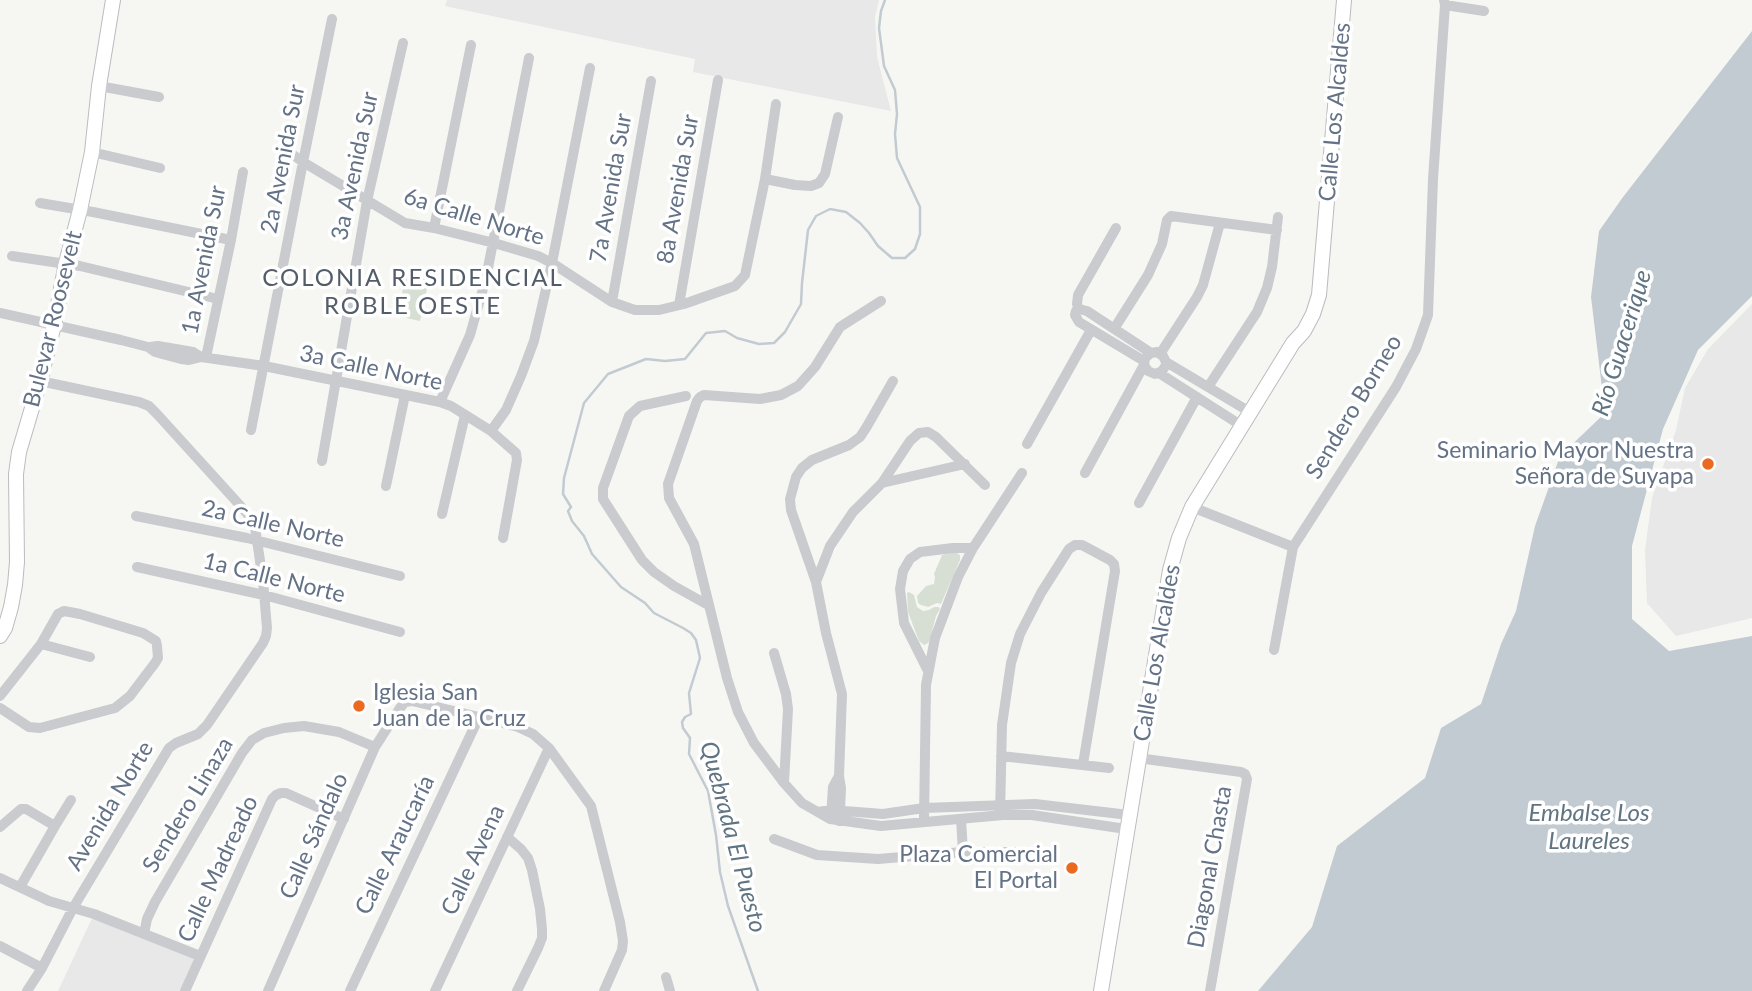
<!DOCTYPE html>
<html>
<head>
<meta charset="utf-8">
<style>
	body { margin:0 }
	canvas { display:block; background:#f6f7f3 }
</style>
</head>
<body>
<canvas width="1752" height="991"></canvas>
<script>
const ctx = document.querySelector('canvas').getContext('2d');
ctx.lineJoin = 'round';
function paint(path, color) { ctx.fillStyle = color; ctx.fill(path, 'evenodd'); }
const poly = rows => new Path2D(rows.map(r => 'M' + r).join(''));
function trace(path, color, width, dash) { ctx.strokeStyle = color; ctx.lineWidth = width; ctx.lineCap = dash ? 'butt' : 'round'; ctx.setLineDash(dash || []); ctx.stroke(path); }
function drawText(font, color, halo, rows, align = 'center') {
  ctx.font = font + ' Lato,sans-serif'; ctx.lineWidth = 7; ctx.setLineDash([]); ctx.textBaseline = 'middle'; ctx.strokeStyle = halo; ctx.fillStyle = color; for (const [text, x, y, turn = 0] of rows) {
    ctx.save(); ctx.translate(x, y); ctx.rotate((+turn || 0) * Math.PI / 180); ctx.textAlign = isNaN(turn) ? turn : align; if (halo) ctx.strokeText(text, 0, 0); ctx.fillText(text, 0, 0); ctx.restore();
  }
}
const built = poly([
	[447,0,879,0,875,17,877,57,891,111,693,72,695,59,445,6],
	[1752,304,1752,618,1676,636,1647,603,1645,550,1652,498,1676,430,1685,388,1708,349],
	[94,914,200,956,185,991,58,991]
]);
const green = poly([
	[406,275,429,280,420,321,397,316],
	[955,552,960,555,960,560,941,604,937,603,928,607,921,605,918,603,917,596,926,586,934,584,935,577,934,574,942,555],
	[909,592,914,595,917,607,923,611,929,610,934,607,939,607,940,609,936,616,930,639,928,643,924,645,919,641,908,612,907,593]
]);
const water = poly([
	[1752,31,1752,296,1698,350,1663,429,1632,546,1632,619,1669,651,1752,636,1752,991,1258,991,1312,927,1337,846,1425,778,1441,728,1481,704,1501,644,1516,611,1535,526,1560,456,1605,413,1591,297,1599,231,1623,197]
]);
const stream = poly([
	[758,991,728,906,720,872,716,835,708,791,689,754,690,738,683,728,682,722,685,717,691,714,689,693,700,658,696,640,691,633,683,628,654,613,645,603,621,587,592,554,584,536,572,521,568,511,571,507,563,494,564,478,584,403,608,374,646,359,665,361,685,359,706,333,725,331,737,338,759,344,774,343,785,332,801,304,802,283,808,230,816,216,830,209,846,212,860,223,869,233,878,246,892,258,905,258,915,249,920,234,920,207,897,158,895,134,897,114,895,90,884,66,879,28,881,11,885,0]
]);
const minor = poly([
	[1444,0,1445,5,1484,11],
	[99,86,159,97],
	[285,149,303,162,405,223,434,228,494,243,538,256,552,263,612,302,635,310,659,310,684,304,735,286,745,275,765,179,776,104],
	[92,152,160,168],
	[765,179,795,185,811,186,819,183,825,174,838,117],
	[40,203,93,212,231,240],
	[434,228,471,45],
	[12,256,80,266,218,299],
	[881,301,840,327,815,367,798,386,781,395,760,399,704,395,700,397,697,401,668,484,669,498,694,544,727,678,738,712,754,743,784,783,802,803,830,819,881,826,1003,815,1032,815,1126,829],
	[612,302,651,81],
	[679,305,718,80],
	[1079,309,1077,304,1078,295,1116,228],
	[0,313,121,340,148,347,155,352,181,359,189,360,201,357,264,366,440,402,451,406,491,431,516,453,517,460,503,538],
	[1114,329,1148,275,1162,244,1167,220,1171,216,1277,230],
	[150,347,158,346,193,352,201,357],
	[1160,354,1197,297,1203,285,1220,223],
	[206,357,231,240,243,172],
	[1144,361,1079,322,1075,315,1076,311,1079,309,1087,311,1151,353],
	[1166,362,1250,412],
	[1159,373,1242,426],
	[1208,387,1257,312,1267,288,1272,267,1278,217],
	[686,396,640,406,629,416,603,488,603,499,642,560,654,572,674,586,708,605],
	[440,402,470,335,486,278,529,58],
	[251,430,303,162,332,19],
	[491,431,506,410,521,376,534,341,552,263,590,68],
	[1027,444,1091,330],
	[322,461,367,201,403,43],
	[1085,473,1144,365,1145,358,1151,353,1157,352,1163,356,1166,362,1166,365,1162,371,1155,374,1148,371,1144,365],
	[882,483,965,464],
	[386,486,405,395],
	[1139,503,1197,397],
	[1192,507,1293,547],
	[442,514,465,415],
	[136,516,247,538,400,576],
	[137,567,264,595,400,632],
	[816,582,791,510,790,499,796,477,802,468,812,460,849,445,860,437,866,428,893,381],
	[41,644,90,657],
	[1274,650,1293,547,1396,387,1416,349,1428,315,1433,179,1445,5],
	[774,653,786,694,788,709,784,783],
	[928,671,904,623,900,589,903,571,910,559,920,552,953,548,973,548],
	[0,696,41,644,58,614,64,611,80,614,143,633,156,641,157,646,158,658,155,663,130,696,115,708,40,728,29,727,0,708],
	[1001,756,1109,768],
	[1138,758,1241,772,1245,774,1247,779,1210,991],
	[818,812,831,810,883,814,924,808,1035,804,1129,815],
	[1000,815,1002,725,1011,663,1020,634,1041,593,1069,549,1075,545,1082,545,1110,560,1114,564,1115,571,1083,764],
	[831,817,833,787,839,776],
	[961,819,963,852],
	[839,821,840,811,841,788,839,776,842,694,826,633,816,582,830,546,853,512,882,483,910,441,919,433,928,432,936,437,985,485],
	[924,821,926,685,935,638,958,577,973,548,1022,473],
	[0,827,21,809,26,809,55,826],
	[507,837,521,849,528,858,532,870,540,909,542,929,542,938,538,948,517,991],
	[774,839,817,855,878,859,963,852,1021,852],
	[0,878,49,901,94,914,200,956],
	[20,887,55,826,71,800],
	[144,934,147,919,155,902,242,753,252,740,264,733,284,728,304,726,339,732,375,747],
	[0,946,42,968],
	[666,977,670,991],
	[27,991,42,968,73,908,169,748,176,743,198,734,207,725,263,643,266,636,267,628,263,581,255,527,250,517,236,501,157,414,149,406,139,402,40,381],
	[185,991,272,799,276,795,281,793,286,793,344,819],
	[268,991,375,747,400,708,405,702,412,701,479,717,518,727,533,734,549,748,591,806,620,922,623,941,622,950,604,991],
	[350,991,479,717],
	[435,991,549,748]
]);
const major = poly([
	[0,636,5,628,11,607,15,585,17,562,16,474,19,452,40,381,54,325,66,263,80,210,92,152,99,86,113,0],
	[1101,991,1170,570,1179,538,1192,507,1293,343,1304,331,1313,314,1319,295,1344,0]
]);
const markers = [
	[1708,464,7,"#eb6a1f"],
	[359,706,7,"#eb6a1f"],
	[1072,868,7,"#eb6a1f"]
];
const streetNames = [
	["Calle Los Alcaldes",1335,112,-85],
	["2a Avenida Sur",283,159,-79],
	["3a Avenida Sur",355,166,-78],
	["7a Avenida Sur",611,188,-80],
	["8a Avenida Sur",678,189,-80],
	["6a Calle Norte",474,217,17],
	["1a Avenida Sur",204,260,-79],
	["Bulevar Roosevelt",53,319,-76],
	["3a Calle Norte",371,368,12],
	["Sendero Borneo",1354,407,-59],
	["2a Calle Norte",273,524,13],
	["1a Calle Norte",274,578,14],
	["Calle Los Alcaldes",1157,653,-80],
	["Sendero Linaza",188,805,-59],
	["Avenida Norte",110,806,-59],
	["Calle Sándalo",314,836,-66],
	["Calle Araucaría",395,845,-64],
	["Calle Avena",473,860,-65],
	["Diagonal Chasta",1210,867,-80],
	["Calle Madreado",218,869,-65]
];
const poiNames = [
	["Seminario Mayor Nuestra",1694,451],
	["Señora de Suyapa",1694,477],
	["Iglesia San",373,693,"left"],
	["Juan de la Cruz",373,719,"left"],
	["Plaza Comercial",1058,855],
	["El Portal",1058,881]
];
const neighbourhoodNames = [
	["COLONIA RESIDENCIAL",413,278],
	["ROBLE OESTE",413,306]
];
const waterNames = [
	["Río Guacerique",1622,343,-73],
	["Embalse Los",1589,813],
	["Laureles",1589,841],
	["Quebrada El Puesto",733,837,75]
];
paint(built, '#e7e8e7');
paint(green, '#d7dfd4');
paint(water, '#c2cbd1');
trace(stream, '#c2cbd1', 2.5);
trace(major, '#b9bcc0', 16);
trace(minor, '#c9cbcf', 10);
trace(major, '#fff', 14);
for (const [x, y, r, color] of markers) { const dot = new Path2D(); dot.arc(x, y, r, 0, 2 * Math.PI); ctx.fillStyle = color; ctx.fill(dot); trace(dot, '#fff', 2.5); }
drawText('23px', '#647286', '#fff', streetNames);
drawText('23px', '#647286', '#fff', poiNames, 'right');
ctx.letterSpacing = '2px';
drawText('24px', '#535d6a', '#fff', neighbourhoodNames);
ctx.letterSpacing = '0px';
drawText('italic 24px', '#607482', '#fff', waterNames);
</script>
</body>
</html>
